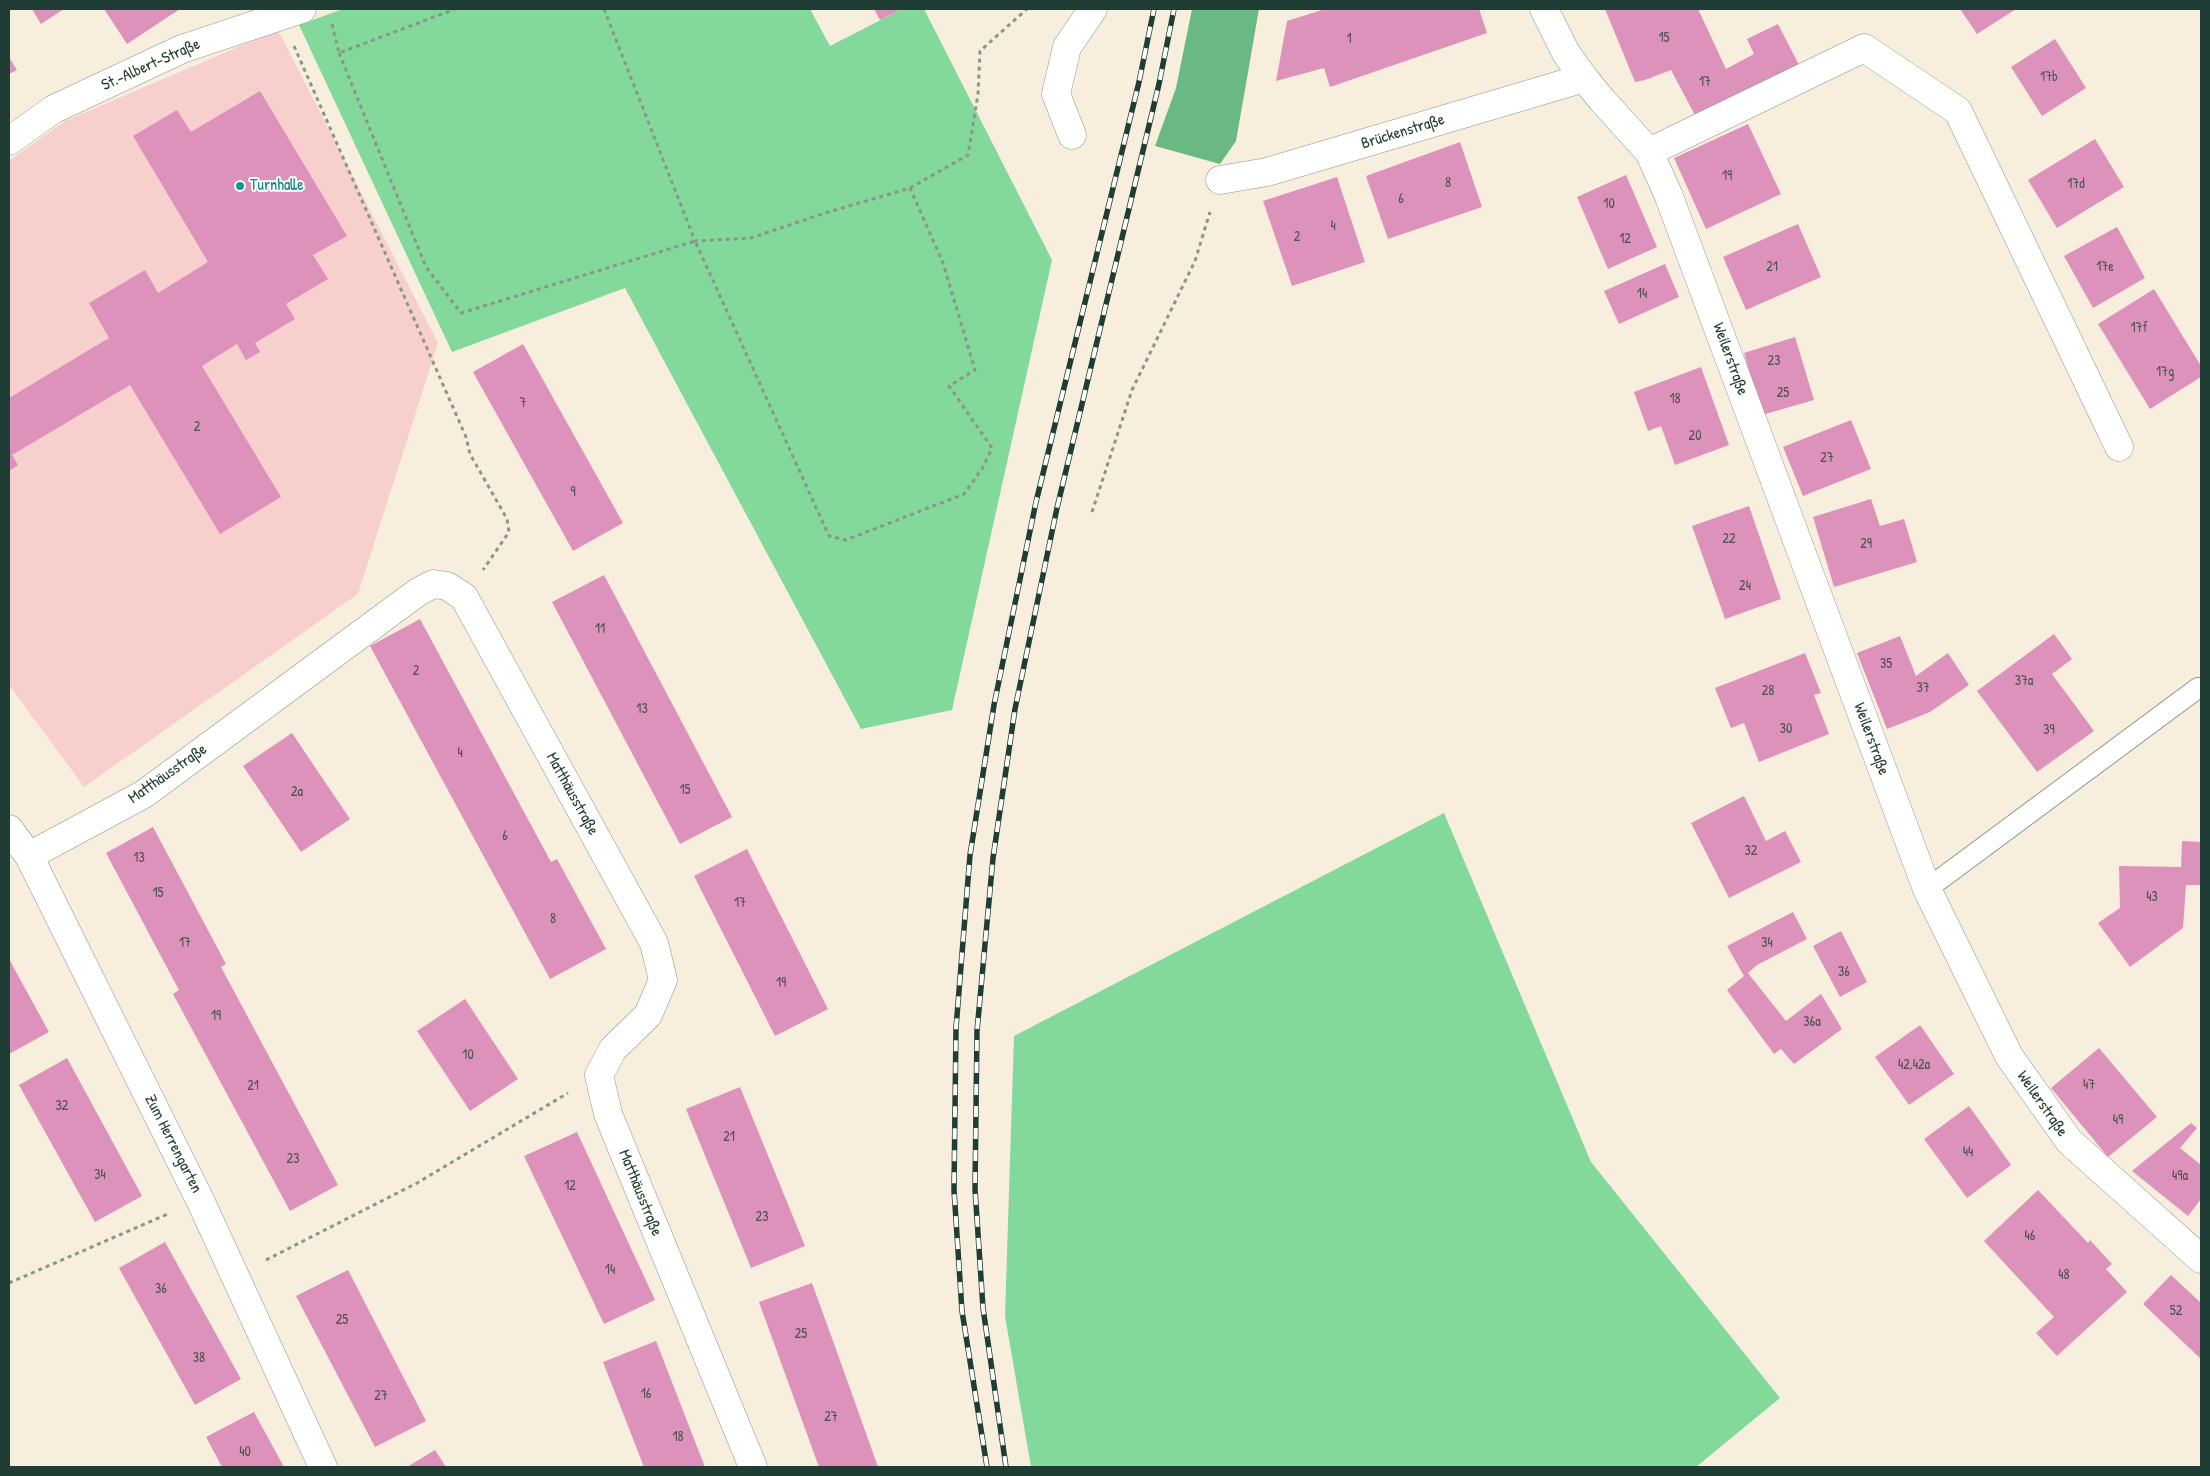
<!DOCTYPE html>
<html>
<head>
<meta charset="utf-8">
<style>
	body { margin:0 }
	#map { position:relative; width:2210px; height:1476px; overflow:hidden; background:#f8eedd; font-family:"Patrick Hand",sans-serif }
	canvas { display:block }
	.frame { position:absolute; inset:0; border:10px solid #1f3d34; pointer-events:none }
</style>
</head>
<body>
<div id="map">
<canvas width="2210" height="1476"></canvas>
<div class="frame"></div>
</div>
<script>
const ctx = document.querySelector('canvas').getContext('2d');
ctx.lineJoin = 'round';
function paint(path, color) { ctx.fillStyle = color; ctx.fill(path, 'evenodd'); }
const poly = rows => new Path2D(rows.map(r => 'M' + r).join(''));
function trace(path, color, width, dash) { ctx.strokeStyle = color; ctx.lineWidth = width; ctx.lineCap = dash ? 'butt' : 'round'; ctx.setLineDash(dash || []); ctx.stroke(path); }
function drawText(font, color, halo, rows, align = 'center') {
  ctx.font = font + ' "Patrick Hand",sans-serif'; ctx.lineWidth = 4; ctx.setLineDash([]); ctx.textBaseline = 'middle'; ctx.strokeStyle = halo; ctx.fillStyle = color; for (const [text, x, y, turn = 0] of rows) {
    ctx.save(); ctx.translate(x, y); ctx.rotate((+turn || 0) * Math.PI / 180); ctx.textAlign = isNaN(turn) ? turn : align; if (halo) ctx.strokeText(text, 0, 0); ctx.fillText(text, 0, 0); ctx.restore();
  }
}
const built = poly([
	[278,30,438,343,358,594,84,787,9,685,9,161,65,121]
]);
const green = poly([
	[343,9,810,9,830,46,902,9,924,9,1052,260,952,710,861,729,625,288,452,352,299,25],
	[1444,813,1591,1162,1780,1398,1696,1467,1031,1467,1005,1316,1014,1036]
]);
const forest = poly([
	[1192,9,1259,9,1236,141,1220,164,1155,146,1176,88]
]);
const building = poly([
	[32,9,64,9,41,24],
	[104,9,180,9,127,44],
	[874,9,902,9,880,20],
	[1325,9,1479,9,1487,33,1330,87,1324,68,1276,81,1287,21],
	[1605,9,1698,9,1726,69,1754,54,1747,39,1778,24,1799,65,1696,117,1671,70,1645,80,1635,82],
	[1960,9,2016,9,1977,34],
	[2055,39,2086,88,2042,116,2011,67],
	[9,57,17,70,9,74],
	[260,91,347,236,313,255,328,279,286,304,295,319,255,343,260,352,246,360,237,344,202,366,281,497,220,534,130,385,12,455,18,465,9,471,9,398,109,338,89,303,145,270,158,293,208,262,133,136,177,110,191,132],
	[1748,124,1781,194,1706,229,1674,158],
	[2095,139,2124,187,2057,228,2028,180],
	[1460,142,1482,207,1388,239,1366,176],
	[1626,175,1657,247,1608,269,1577,197],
	[1337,177,1365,262,1292,286,1263,201],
	[1798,224,1821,277,1746,310,1723,257],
	[2117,227,2145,278,2093,308,2064,256],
	[1665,264,1679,297,1619,324,1604,291],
	[2154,289,2201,366,2201,377,2150,409,2098,324],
	[1795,337,1814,400,1762,415,1744,353],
	[523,344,623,523,573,551,473,372],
	[1701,367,1729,445,1675,465,1661,426,1648,431,1634,392],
	[1851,420,1871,469,1803,496,1783,447],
	[1871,499,1880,526,1904,519,1917,562,1834,587,1813,517],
	[1749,506,1781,599,1725,619,1692,526],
	[604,575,732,817,680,844,552,602],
	[420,619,551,862,557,859,606,949,550,979,370,646],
	[2054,634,2072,659,2052,674,2094,731,2037,772,1977,691],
	[1900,636,1916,676,1948,653,1969,685,1930,712,1887,729,1857,653],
	[1805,653,1821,693,1814,695,1829,734,1759,762,1744,723,1731,728,1715,688],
	[292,733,350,819,301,852,243,766],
	[1744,796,1766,841,1785,831,1801,862,1729,898,1691,823],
	[153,827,226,964,221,967,338,1185,290,1211,173,994,179,990,106,853],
	[2182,841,2201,842,2201,885,2186,885,2183,928,2130,967,2098,923,2120,908,2119,866,2181,867],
	[747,849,828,1009,775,1036,694,876],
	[1793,912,1807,939,1757,965,1748,973,1786,1021,1821,994,1842,1029,1794,1064,1781,1049,1774,1054,1727,990,1744,976,1727,946],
	[1841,931,1867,982,1840,997,1813,946],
	[9,959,49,1032,9,1054],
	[465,999,518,1079,470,1111,417,1031],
	[1920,1025,1954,1074,1909,1105,1875,1057],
	[2099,1048,2157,1117,2108,1157,2051,1088],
	[67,1058,142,1196,95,1222,19,1085],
	[740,1087,805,1246,751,1268,686,1109],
	[1969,1106,2011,1165,1967,1198,1924,1139],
	[2191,1123,2197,1128,2180,1148,2201,1165,2201,1199,2188,1216,2132,1171],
	[577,1132,655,1300,604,1324,524,1156],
	[2038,1190,2088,1243,2090,1240,2112,1264,2106,1269,2127,1292,2057,1356,2036,1333,2054,1317,1984,1241],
	[165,1242,241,1379,195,1405,119,1268],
	[348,1270,426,1421,375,1447,296,1296],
	[2171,1275,2201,1303,2201,1359,2143,1304],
	[812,1283,842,1366,878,1467,819,1467,759,1302],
	[656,1341,689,1426,705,1467,644,1467,603,1362],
	[254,1412,284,1467,222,1467,206,1437],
	[435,1450,446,1467,407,1467]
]);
const path = poly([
	[604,9,695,241,751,238,822,214,910,188,968,155,978,94,980,51,1027,9],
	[332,24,339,53,455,9],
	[294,46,466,437,470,454,507,519,509,532,483,570],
	[339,53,426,267,461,313,695,241,829,536,846,540,964,494,983,467,992,448,949,386,975,370,943,263,910,188],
	[1092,512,1132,390,1195,261,1210,212],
	[266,1260,417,1183,568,1093],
	[9,1283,170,1213]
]);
const service = poly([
	[1927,889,2198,688]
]);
const minor = poly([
	[1544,9,1566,53,1584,78,1602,100,1649,152,1668,194,1927,889,2009,1056,2069,1141,2201,1259],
	[1072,135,1056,94,1067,47,1093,9],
	[9,141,54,109,182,49,302,9],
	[1649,152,1864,48,1958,111,2119,447],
	[1220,180,1267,172,1584,78],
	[9,829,29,856,200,1200,323,1467],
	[29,856,144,794,418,592,433,584,447,586,464,597,654,943,663,980,648,1015,613,1049,599,1075,608,1114,753,1467]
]);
const rail = poly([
	[987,1467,962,1311,954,1190,956,1028,970,855,994,705,1036,502,1139,82,1154,9],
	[1006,1467,983,1308,975,1189,977,1031,993,858,1015,709,1057,508,1159,84,1174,9]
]);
const markers = [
	[240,186,5,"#0f9aa8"]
];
const numberNames = [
	["15",1664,38],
	["1",1349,39],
	["17b",2049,77],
	["17",1705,82],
	["19",1727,176],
	["8",1448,183],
	["17d",2076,184],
	["6",1401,199],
	["10",1609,204],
	["4",1333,226],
	["2",1297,237],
	["12",1625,239],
	["21",1772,267],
	["17e",2105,267],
	["14",1642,294],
	["17f",2139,328],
	["23",1774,361],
	["17g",2165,372],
	["25",1783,393],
	["18",1675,399],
	["7",523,403],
	["2",197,427],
	["20",1695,436],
	["27",1827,458],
	["9",573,492],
	["22",1729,539],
	["29",1866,544],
	["24",1745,586],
	["11",600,629],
	["35",1886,664],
	["2",416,671],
	["37a",2024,681],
	["37",1923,688],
	["28",1768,691],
	["13",642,709],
	["30",1786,729],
	["39",2049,730],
	["4",460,753],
	["15",685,790],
	["2a",297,792],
	["6",505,836],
	["32",1751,851],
	["13",139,858],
	["15",158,893],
	["43",2152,897],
	["17",740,903],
	["8",553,919],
	["17",185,943],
	["34",1767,943],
	["36",1844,972],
	["19",781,983],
	["19",216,1016],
	["36a",1812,1022],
	["10",468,1055],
	["42,42a",1914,1065],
	["47",2089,1085],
	["21",253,1086],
	["32",62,1106],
	["49",2118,1120],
	["21",729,1137],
	["44",1968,1152],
	["23",293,1159],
	["34",100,1175],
	["49a",2180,1176],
	["12",570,1186],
	["23",762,1217],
	["46",2030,1236],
	["14",610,1270],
	["48",2064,1275],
	["36",161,1289],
	["52",2176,1311],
	["25",342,1320],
	["25",801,1334],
	["38",199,1358],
	["16",646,1394],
	["27",381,1396],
	["27",831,1417],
	["18",678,1437],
	["40",245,1452]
];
const streetNames = [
	["St.-Albert-Straße",151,65,-24],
	["Brückenstraße",1403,132,-17],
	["Weilerstraße",1730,359,70],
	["Weilerstraße",1871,739,70],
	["Matthäusstraße",168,774,-35],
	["Matthäusstraße",572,794,61],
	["Weilerstraße",2042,1104,55],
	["Zum Herrengarten",173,1144,63],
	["Matthäusstraße",640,1193,68]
];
const cultureNames = [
	["Turnhalle",250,186]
];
paint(built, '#f7d0ce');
paint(green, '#83d89b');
paint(forest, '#6ab883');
paint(building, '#dc92bb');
trace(service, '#8c9688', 22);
trace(minor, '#8c9688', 29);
trace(path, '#8c9688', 3, [4, 4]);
trace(service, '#fff', 20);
trace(minor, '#fff', 28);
trace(rail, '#1f3d34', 5.5);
trace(rail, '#fdfcf7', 4, [11]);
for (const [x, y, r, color] of markers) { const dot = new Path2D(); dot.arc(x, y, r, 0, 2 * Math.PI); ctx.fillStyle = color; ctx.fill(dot); trace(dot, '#fdfcf7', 2); }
drawText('14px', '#4e5256', null, numberNames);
drawText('16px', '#1f3d34', '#fdfcf7', streetNames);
drawText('16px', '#0d838f', '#fdfcf7', cultureNames, 'left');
</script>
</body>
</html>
